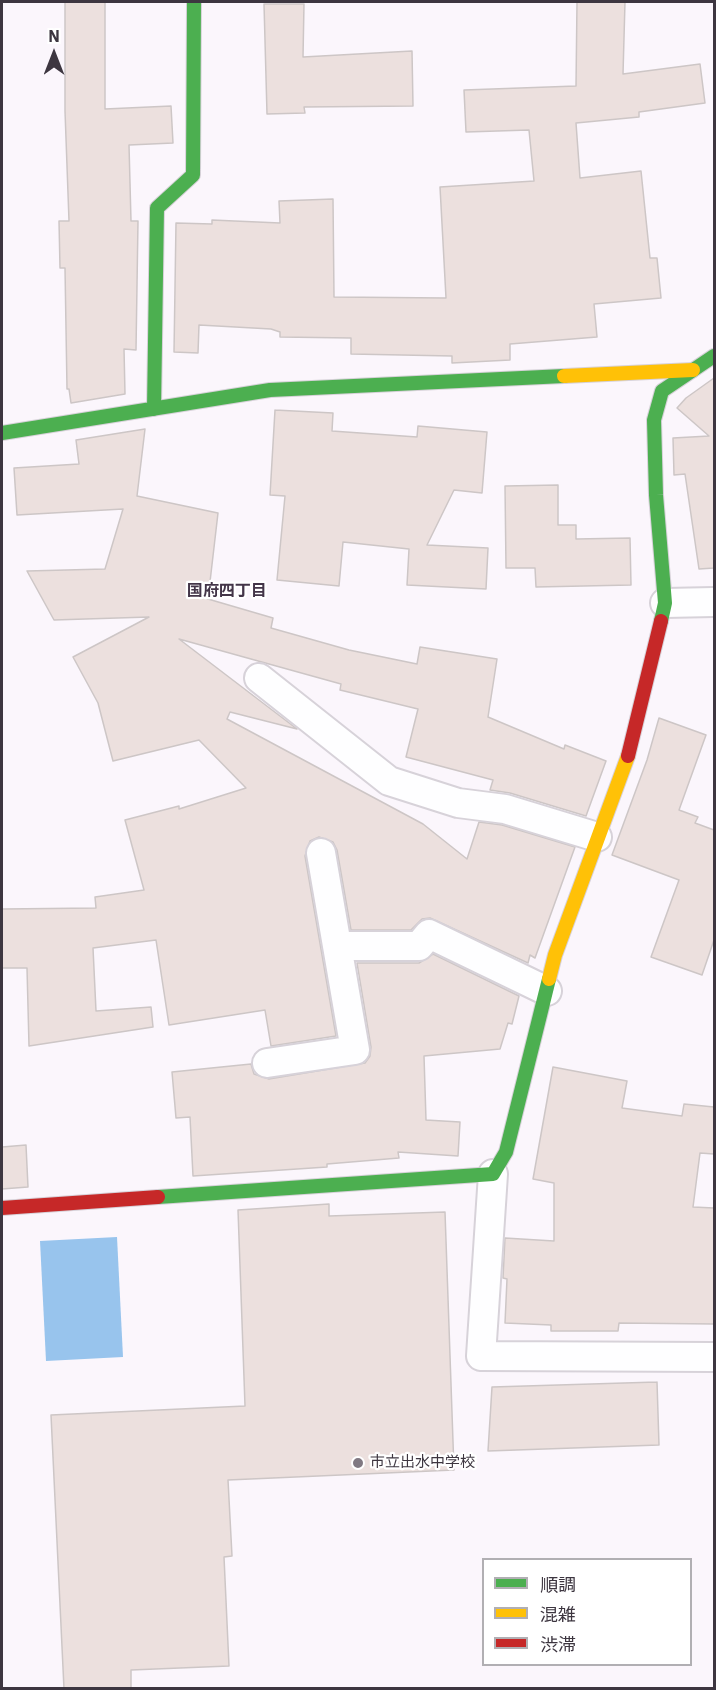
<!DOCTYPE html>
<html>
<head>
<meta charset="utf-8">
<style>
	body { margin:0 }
	#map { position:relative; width:716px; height:1690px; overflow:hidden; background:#fbf6fc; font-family:"IBM Plex Sans","Noto Sans JP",sans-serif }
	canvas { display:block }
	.frame { position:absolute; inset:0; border:3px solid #3d3640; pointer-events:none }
	.legend { position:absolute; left:482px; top:1558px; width:210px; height:108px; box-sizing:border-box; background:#fff; border:2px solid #b1afb3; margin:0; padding:8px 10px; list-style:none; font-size:18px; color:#3d3640 }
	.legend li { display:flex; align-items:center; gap:12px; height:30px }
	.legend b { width:30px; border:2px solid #b1afb3 }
	.north { position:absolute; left:24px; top:24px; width:60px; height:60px; -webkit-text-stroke:4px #fff; paint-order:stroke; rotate:0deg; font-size:16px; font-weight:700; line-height:24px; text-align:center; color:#3d3640 }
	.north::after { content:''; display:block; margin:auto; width:21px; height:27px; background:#3d3640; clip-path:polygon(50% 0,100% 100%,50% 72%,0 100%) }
</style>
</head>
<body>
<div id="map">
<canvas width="716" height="1690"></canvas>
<div class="frame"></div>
<ul class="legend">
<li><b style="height:8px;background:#4caf50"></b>順調</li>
<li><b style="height:8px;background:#ffc107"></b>混雑</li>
<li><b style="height:8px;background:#c62828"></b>渋滞</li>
</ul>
<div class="north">N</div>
</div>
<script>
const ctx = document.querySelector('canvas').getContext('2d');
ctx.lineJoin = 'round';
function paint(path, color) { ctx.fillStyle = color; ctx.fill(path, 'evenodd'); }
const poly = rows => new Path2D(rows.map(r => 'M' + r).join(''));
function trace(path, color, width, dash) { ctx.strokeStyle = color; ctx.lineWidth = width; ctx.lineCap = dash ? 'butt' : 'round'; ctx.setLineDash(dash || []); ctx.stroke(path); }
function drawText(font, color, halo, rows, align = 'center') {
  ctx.font = font + ' "IBM Plex Sans","Noto Sans JP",sans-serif'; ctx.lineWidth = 4.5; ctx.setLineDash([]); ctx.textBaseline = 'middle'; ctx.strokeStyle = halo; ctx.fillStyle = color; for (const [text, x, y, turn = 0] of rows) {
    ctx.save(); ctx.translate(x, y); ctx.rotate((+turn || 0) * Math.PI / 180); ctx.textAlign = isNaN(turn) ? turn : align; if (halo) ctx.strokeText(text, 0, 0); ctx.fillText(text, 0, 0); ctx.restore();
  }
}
const water = poly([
	[117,1237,123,1357,46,1361,40,1241]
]);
const building = poly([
	[65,2,105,2,105,109,171,106,173,143,129,145,131,221,138,221,136,350,124,349,125,394,71,403,69,389,67,389,65,268,60,268,59,221,69,221,65,111,65,2],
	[577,2,625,2,623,74,700,64,705,103,639,112,639,117,576,123,580,178,641,171,650,258,657,258,661,298,594,304,597,337,510,344,510,360,452,363,452,356,351,354,351,338,280,337,280,332,271,329,199,325,198,353,174,352,176,223,212,224,212,220,280,223,279,201,333,199,334,297,446,298,440,187,534,181,529,130,466,132,464,90,576,86,577,2],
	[264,4,304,4,303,57,412,51,413,106,304,107,305,113,267,114,264,4],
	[714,378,714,568,699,569,685,474,674,475,673,438,709,436,677,408,686,398,714,378],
	[275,410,333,413,332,431,417,437,418,426,487,432,482,493,454,490,427,545,488,548,486,589,407,585,409,549,343,542,339,586,277,580,285,496,270,495,275,410],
	[145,429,137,496,218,513,208,599,273,618,271,628,349,650,417,664,420,647,497,659,488,717,564,749,565,745,606,761,586,816,510,793,490,790,493,780,406,757,418,709,340,690,341,684,179,639,297,729,230,712,227,719,423,824,467,859,479,822,502,825,575,847,535,958,530,955,528,963,430,918,422,919,411,930,351,930,337,850,333,842,319,837,310,841,305,856,336,1036,271,1046,265,1010,169,1025,156,940,93,948,96,1011,151,1007,153,1027,29,1046,27,968,2,968,2,909,96,908,95,897,144,890,125,820,179,806,179,809,246,788,199,740,113,761,98,703,73,657,149,617,54,620,27,571,105,569,123,509,17,515,14,468,79,464,76,440,145,429],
	[558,485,558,525,576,525,576,539,630,538,631,585,536,587,535,568,506,568,505,486,558,485],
	[659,718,706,735,679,810,698,817,695,823,714,830,714,940,702,975,651,957,679,880,612,855,647,760,659,718],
	[433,954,519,996,512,1024,508,1023,500,1049,424,1056,426,1120,460,1122,458,1156,398,1152,399,1158,327,1164,327,1167,193,1176,190,1117,176,1118,172,1072,251,1064,254,1074,269,1079,365,1063,370,1056,371,1047,357,963,419,963,433,954],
	[553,1067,627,1081,622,1108,682,1116,684,1104,714,1107,714,1154,700,1153,693,1207,714,1208,714,1324,619,1323,618,1331,551,1331,551,1325,505,1323,507,1279,503,1278,505,1238,554,1241,554,1183,533,1179,553,1067],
	[26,1145,28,1187,2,1189,2,1147,26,1145],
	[329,1204,329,1216,445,1212,454,1470,228,1480,232,1556,224,1557,229,1666,131,1670,131,1689,64,1689,51,1415,245,1406,238,1210,329,1204],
	[657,1382,659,1445,488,1451,492,1387,657,1382]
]);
const street = poly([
	[665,603,714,602],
	[259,678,389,781,458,803,505,809,597,837],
	[338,946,419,946,429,934,547,991],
	[267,1063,355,1050,321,853],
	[493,1174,481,1356,714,1357]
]);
const fast = poly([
	[154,409,157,208,193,175,194,2],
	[2,433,270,390,564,376],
	[661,621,665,603,656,495,654,420,662,391,714,356],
	[158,1197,493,1174,506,1152,549,979]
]);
const slow = poly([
	[564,376,693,370],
	[549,979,555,955,628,756]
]);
const jam = poly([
	[628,756,661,621],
	[2,1208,158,1197]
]);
const markers = [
	[358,1463,6,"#807982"]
];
const poiNames = [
	["市立出水中学校",370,1463]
];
const neighbourhoodNames = [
	["国府四丁目",227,591]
];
paint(water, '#98c4ed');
paint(building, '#ece0de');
trace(building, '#cdc6c6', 1.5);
trace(street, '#d7d2d9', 32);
trace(fast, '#d7d2d9', 16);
trace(slow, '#d7d2d9', 16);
trace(jam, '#d7d2d9', 16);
trace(street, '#fefeff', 28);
trace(fast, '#4caf50', 14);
trace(slow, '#ffc107', 14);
trace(jam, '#c62828', 14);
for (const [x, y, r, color] of markers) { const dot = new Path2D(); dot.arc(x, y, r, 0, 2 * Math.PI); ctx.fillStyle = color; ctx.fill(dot); trace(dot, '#fff', 2); }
drawText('15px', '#3d3640', '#fff', poiNames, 'left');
drawText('bold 16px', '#433548', '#fff', neighbourhoodNames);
</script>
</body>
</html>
